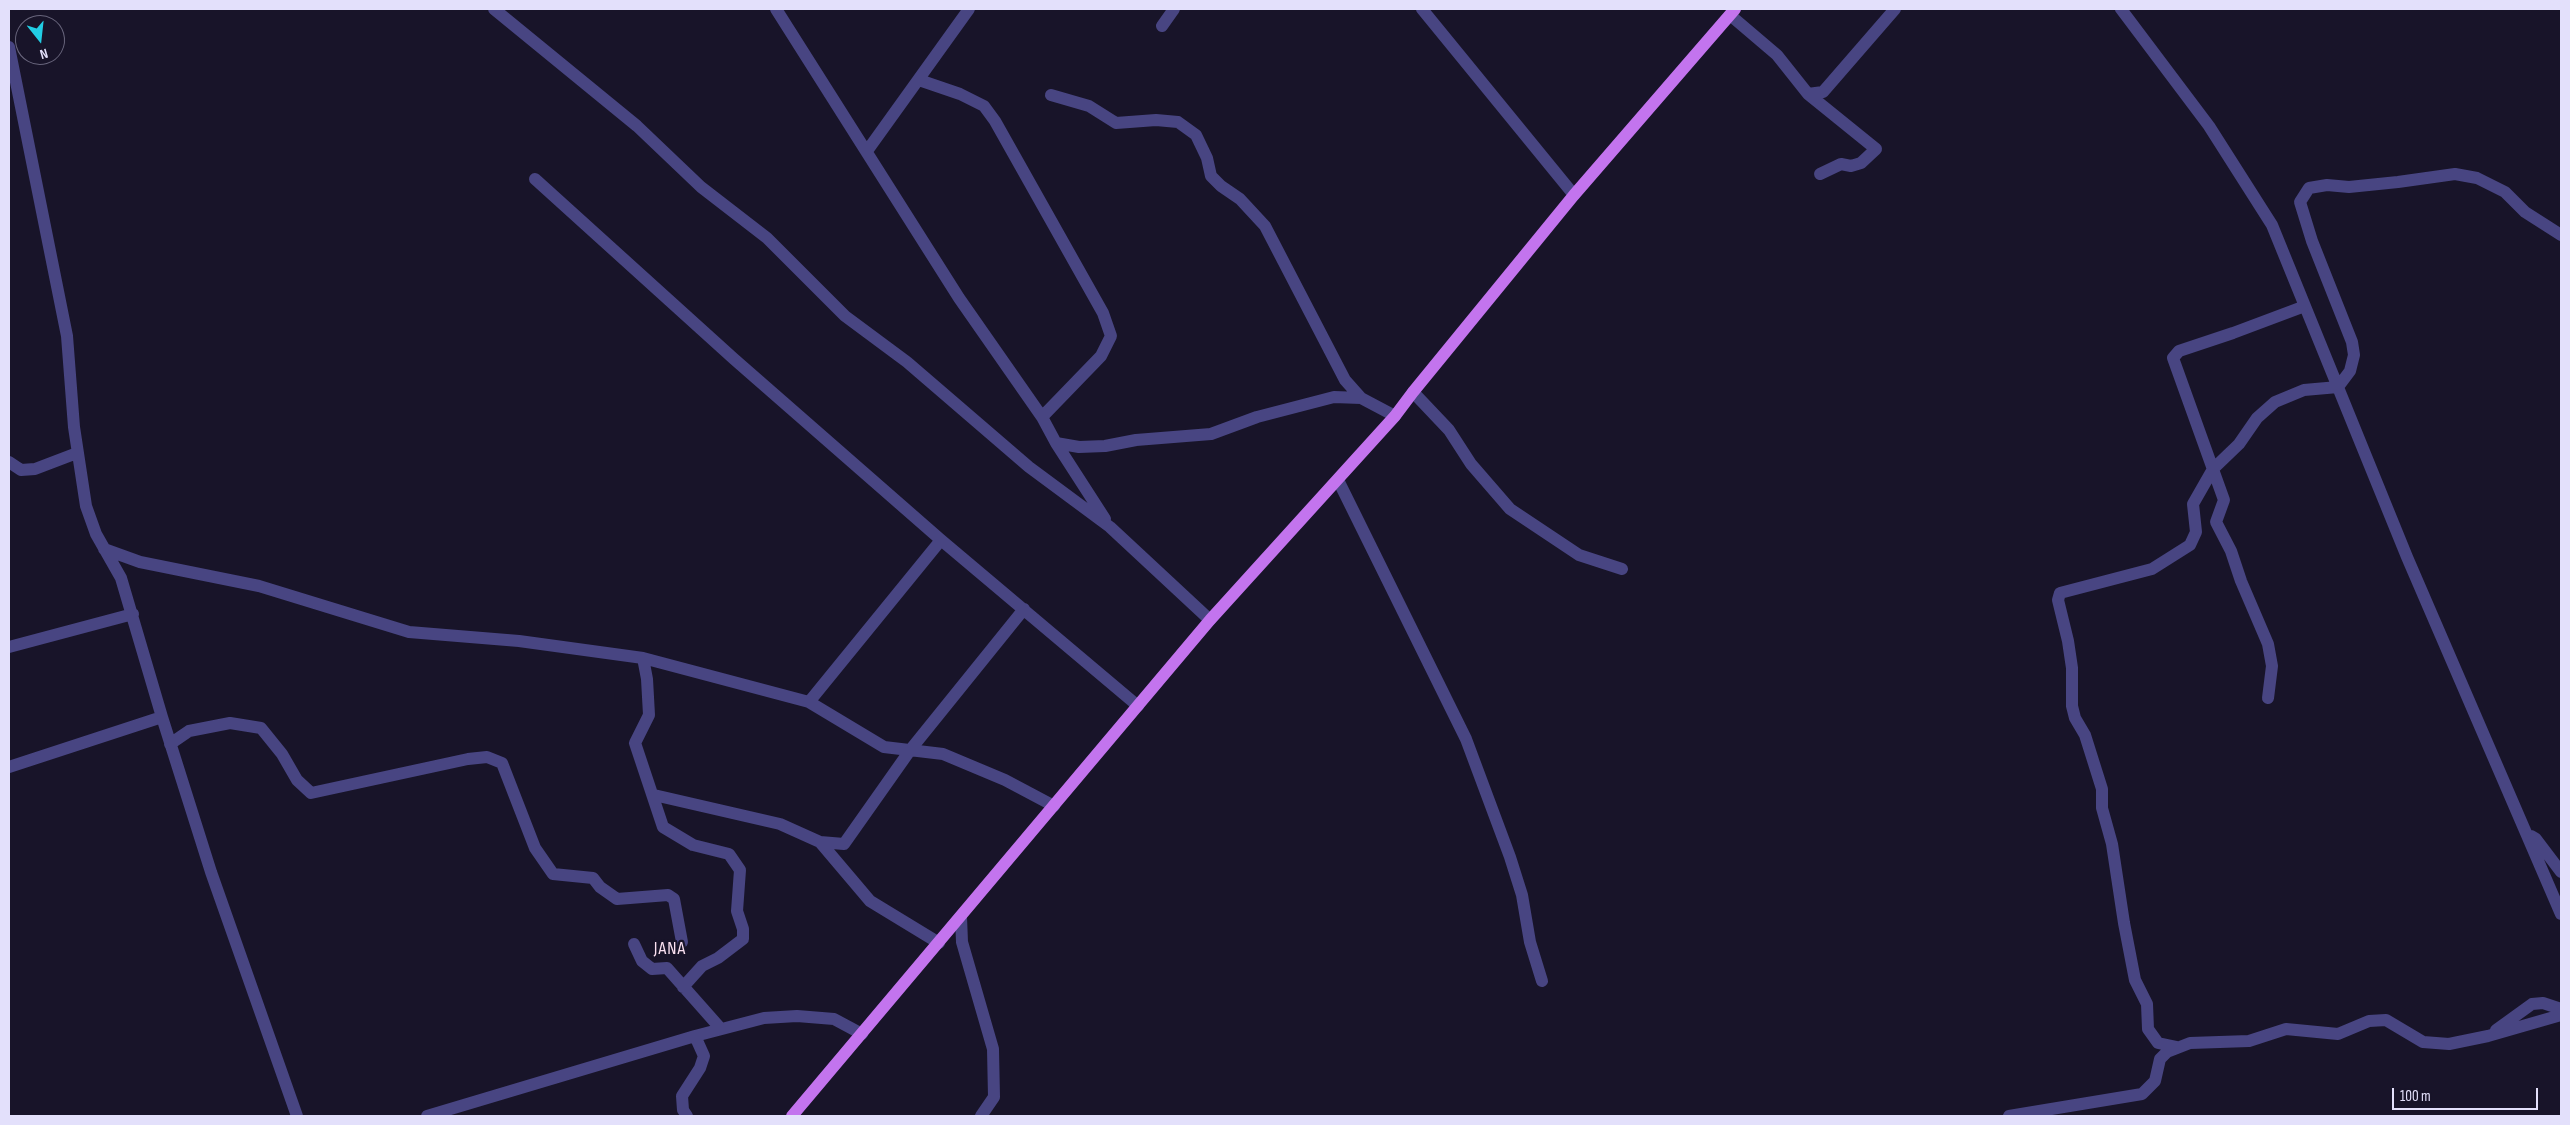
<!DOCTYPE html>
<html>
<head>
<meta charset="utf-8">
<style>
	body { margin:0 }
	#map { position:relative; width:2570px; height:1125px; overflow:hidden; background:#181429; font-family:"Sofia Sans Condensed",sans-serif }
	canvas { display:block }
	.frame { position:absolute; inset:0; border:10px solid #e3e0fb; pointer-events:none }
	.north { position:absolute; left:15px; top:15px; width:50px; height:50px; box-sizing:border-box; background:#181429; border:1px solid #69667d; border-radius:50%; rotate:164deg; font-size:14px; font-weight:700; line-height:20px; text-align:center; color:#e3e0fb }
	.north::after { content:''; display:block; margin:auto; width:18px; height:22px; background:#22cde4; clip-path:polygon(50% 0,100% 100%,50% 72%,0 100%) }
	.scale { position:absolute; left:2392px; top:1088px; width:146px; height:22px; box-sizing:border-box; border:2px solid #e3e0fb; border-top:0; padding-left:6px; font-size:15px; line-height:18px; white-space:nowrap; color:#e3e0fb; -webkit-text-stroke:4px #181429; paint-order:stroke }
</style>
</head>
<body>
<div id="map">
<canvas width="2570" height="1125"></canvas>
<div class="frame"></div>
<div class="north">N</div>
<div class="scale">100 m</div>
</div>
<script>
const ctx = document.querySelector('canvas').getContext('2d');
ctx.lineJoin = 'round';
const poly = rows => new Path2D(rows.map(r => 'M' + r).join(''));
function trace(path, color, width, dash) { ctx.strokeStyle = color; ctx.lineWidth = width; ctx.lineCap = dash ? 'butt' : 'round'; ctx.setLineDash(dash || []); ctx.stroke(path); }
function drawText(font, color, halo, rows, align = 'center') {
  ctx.font = font + ' "Sofia Sans Condensed",sans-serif'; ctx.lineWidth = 4.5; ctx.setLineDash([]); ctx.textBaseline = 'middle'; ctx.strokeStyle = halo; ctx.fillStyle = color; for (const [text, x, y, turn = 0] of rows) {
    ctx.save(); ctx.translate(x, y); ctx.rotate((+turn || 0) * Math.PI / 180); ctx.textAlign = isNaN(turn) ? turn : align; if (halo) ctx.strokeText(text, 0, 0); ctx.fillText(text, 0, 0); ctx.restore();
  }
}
const minor = poly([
	[494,9,637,126,701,187,767,238,845,316,907,362,1029,467,1110,527,1210,620],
	[776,9,959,298,1042,417,1056,443,1105,519],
	[1422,9,1574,195],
	[2121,9,2209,126,2272,225,2407,557,2561,914],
	[1730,15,1777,55,1808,94,1823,92,1895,9],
	[1162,26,1174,9],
	[9,47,67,336,74,427,86,506,96,534,121,578,162,717,211,872,297,1116],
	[919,80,960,94,984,106,995,121,1103,313,1111,336,1101,356,1042,417],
	[1808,94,1876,149,1861,163,1851,166,1841,164,1820,174],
	[1051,95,1089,106,1116,123,1156,120,1178,122,1196,135,1207,158,1211,176,1221,186,1240,199,1265,226,1345,380,1361,398],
	[867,151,969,9],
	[535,179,734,359,941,540,1138,706],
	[1413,392,1449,430,1471,464,1510,509,1579,555,1622,569],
	[1056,443,1079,447,1105,446,1136,440,1211,434,1257,417,1334,397,1361,398,1395,416],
	[9,462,21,470,35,469,77,453],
	[1338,480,1466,739,1510,857,1522,895,1530,942,1542,981],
	[104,549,140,562,259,586,409,632,519,641,643,658,809,702,884,747,943,754,1005,780,1054,806],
	[9,647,133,614],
	[643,658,647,679,649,715,635,743,663,827,693,845,729,854,740,870,737,911,743,929,743,939,718,958,702,966,683,987],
	[2268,698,2272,666,2268,644,2241,581,2231,551,2216,522,2224,500,2173,358,2179,351,2233,333,2305,306],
	[809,702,941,540],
	[170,744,189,731,230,723,261,728,282,754,297,780,311,793,468,759,487,757,502,763,535,848,553,874,593,878,600,887,617,899,668,895,674,899,682,942],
	[9,767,162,717],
	[654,795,780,824,820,842,870,901,939,943],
	[2531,836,2536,839,2561,872],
	[820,842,844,844,911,749,1024,609],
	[961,917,962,942,993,1049,994,1097,981,1116],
	[634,944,642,961,652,969,667,968,721,1029],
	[2496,1030,2532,1004,2543,1003,2561,1009],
	[2177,1047,2158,1043,2148,1029,2147,1004,2135,980,2124,923,2112,844,2102,808,2102,789,2085,735,2075,718,2072,706,2072,668,2068,641,2058,600,2060,593,2152,569,2190,545,2196,532,2193,504,2213,469,2239,444,2257,418,2275,402,2304,390,2338,387,2350,371,2354,355,2352,342,2312,241,2300,202,2309,188,2327,185,2349,187,2398,182,2455,174,2477,178,2505,192,2525,212,2561,235],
	[427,1116,695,1036,764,1018,797,1016,834,1019,862,1034],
	[687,1116,683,1110,682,1096,700,1068,704,1056,695,1036],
	[2009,1116,2142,1094,2155,1081,2160,1059,2167,1052,2190,1043,2249,1041,2286,1029,2338,1034,2369,1021,2386,1020,2423,1042,2449,1044,2488,1036,2561,1015]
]);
const major = poly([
	[792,1116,1210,620,1395,416,1413,392,1574,195,1735,9]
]);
const quarterNames = [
	["JANA",670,949]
];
trace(minor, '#484582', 12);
trace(major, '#c374ee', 12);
ctx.letterSpacing = '1px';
drawText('18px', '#fbe1f1', '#181429', quarterNames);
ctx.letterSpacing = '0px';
</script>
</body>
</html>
